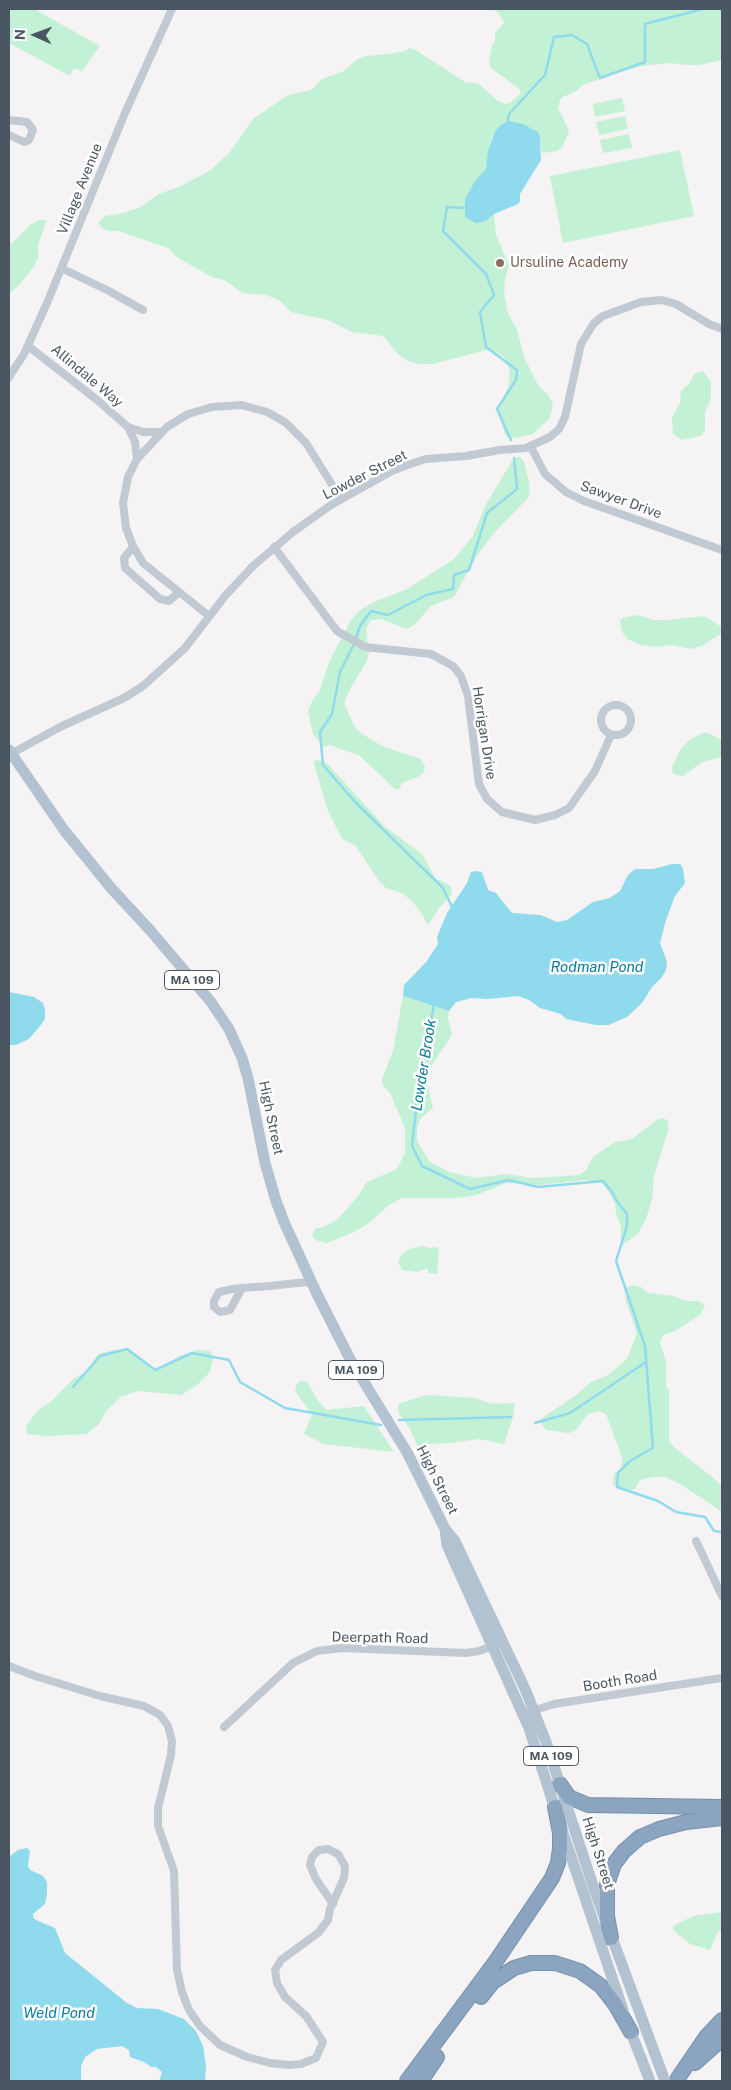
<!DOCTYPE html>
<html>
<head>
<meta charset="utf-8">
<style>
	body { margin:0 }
	#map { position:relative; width:731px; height:2090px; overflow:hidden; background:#f5f3f3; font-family:"Public Sans",sans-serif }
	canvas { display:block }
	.frame { position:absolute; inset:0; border:10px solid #4a5661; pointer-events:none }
	.north { position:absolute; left:10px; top:10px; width:50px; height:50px; -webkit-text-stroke:4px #fff; paint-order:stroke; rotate:272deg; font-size:14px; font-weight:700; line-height:20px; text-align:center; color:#4a5661 }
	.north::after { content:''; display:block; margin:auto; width:18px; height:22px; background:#4a5661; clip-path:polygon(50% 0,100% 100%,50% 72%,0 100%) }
</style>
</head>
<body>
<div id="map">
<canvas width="731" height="2090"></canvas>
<div class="frame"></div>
<div class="north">N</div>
</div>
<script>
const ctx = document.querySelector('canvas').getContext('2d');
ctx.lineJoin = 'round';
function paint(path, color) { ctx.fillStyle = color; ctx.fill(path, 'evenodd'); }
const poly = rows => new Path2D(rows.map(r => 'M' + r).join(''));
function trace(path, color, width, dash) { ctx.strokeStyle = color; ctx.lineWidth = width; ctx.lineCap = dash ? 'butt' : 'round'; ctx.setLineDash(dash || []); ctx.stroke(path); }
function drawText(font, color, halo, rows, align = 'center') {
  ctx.font = font + ' "Public Sans",sans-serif'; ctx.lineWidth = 5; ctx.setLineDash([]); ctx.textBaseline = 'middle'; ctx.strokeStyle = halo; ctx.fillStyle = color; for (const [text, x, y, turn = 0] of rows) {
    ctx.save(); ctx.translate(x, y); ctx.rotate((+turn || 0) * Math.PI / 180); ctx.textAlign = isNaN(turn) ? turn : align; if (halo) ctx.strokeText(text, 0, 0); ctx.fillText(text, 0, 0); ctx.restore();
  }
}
const green = poly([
	[9,9,34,9,100,46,82,71,74,68,70,76,9,43],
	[491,9,722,9,722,60,699,65,687,65,670,63,641,66,616,73,583,85,575,92,562,97,560,100,558,108,569,131,563,146,557,151,542,153,540,136,495,131,491,140,486,170,475,181,486,221,494,214,496,235,509,265,505,279,504,292,508,313,517,330,524,357,538,385,548,395,553,404,550,418,533,434,515,438,507,437,505,434,497,411,508,387,510,372,504,357,495,352,486,350,433,364,419,364,408,361,399,355,383,336,352,332,328,320,291,312,279,300,266,295,243,293,224,280,212,277,178,258,168,248,119,231,110,231,101,228,99,222,105,216,124,213,140,207,159,194,181,186,211,170,230,152,253,119,288,95,311,90,322,79,344,71,356,60,366,56,389,54,405,51,409,48,414,49,465,82,479,84,498,101,506,104,511,102,521,93,519,89,490,67,489,62,492,46,495,41,495,33,504,23,498,12],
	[622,98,625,111,595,117,593,104],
	[625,116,628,129,599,135,596,122],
	[629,134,632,148,603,153,600,140],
	[680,150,694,216,563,243,550,176],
	[39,220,47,220,38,245,38,258,33,268,18,286,9,294,9,244,11,244,30,225],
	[703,371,711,382,711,398,705,413,705,430,701,436,681,440,673,433,672,417,680,403,681,391,690,383,694,374],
	[519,456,524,461,529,482,530,492,528,498,493,534,476,557,454,597,431,606,414,625,407,629,381,619,371,620,366,629,369,653,367,661,351,687,345,700,345,706,356,729,371,740,387,748,421,759,425,767,424,772,418,777,402,783,399,789,395,789,360,756,330,745,323,747,313,734,308,712,312,701,319,692,330,660,351,620,360,610,374,602,407,589,454,559,473,536,485,506,512,461],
	[638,615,654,620,668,620,704,616,722,627,722,633,703,645,692,649,672,645,656,647,641,645,627,639,621,630,620,622,622,618],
	[702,733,708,733,722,740,722,757,702,762,683,776,673,774,672,767,681,749,688,741],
	[317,760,327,763,384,826,423,855,435,878,451,886,452,894,439,908,429,924,426,923,424,917,413,902,402,893,386,888,379,881,355,845,342,839,328,811,314,764,314,761],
	[403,996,449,1011,448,1018,452,1035,428,1071,426,1079,433,1108,420,1119,417,1129,417,1141,430,1162,449,1172,476,1178,506,1174,532,1178,579,1175,586,1170,593,1157,615,1142,632,1139,658,1119,664,1118,668,1122,668,1131,654,1176,652,1199,646,1219,638,1234,621,1246,621,1226,616,1214,615,1203,609,1192,602,1183,585,1180,540,1185,506,1183,477,1195,457,1198,402,1198,389,1205,369,1223,352,1233,327,1243,315,1240,312,1235,315,1229,324,1227,338,1219,358,1196,367,1182,397,1169,405,1153,405,1128,390,1093,383,1086,382,1079,393,1051],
	[423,1246,431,1249,432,1247,439,1248,437,1274,428,1273,428,1268,417,1272,402,1270,398,1262,402,1254,409,1249],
	[632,1285,641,1287,648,1293,674,1296,685,1301,699,1301,705,1306,700,1315,675,1331,663,1335,660,1342,666,1362,666,1386,669,1390,669,1440,674,1447,717,1481,722,1487,722,1512,682,1485,666,1477,653,1477,640,1480,635,1489,626,1491,613,1485,614,1474,619,1470,623,1460,606,1414,599,1411,588,1414,575,1431,569,1433,546,1430,539,1420,575,1396,591,1382,608,1375,627,1359,637,1333,626,1301,625,1289],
	[114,1350,125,1350,138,1355,154,1368,164,1367,179,1356,198,1350,210,1351,213,1358,210,1372,197,1385,181,1395,139,1391,122,1396,107,1410,99,1424,86,1434,47,1436,27,1434,26,1426,38,1410,51,1402,73,1379,86,1372,98,1354],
	[301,1381,307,1382,319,1402,327,1410,364,1406,394,1452,324,1444,304,1434,312,1415,295,1391,297,1384],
	[426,1395,475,1398,492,1404,515,1403,513,1417,504,1444,479,1439,451,1443,428,1444,418,1447,409,1427,399,1414,398,1404],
	[722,1912,722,1931,718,1931,710,1950,690,1944,673,1930,673,1926,693,1916]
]);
const water = poly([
	[510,121,523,124,538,132,540,136,541,160,520,194,520,201,518,204,494,214,486,221,476,223,465,217,465,199,475,181,486,169,488,151,495,131,502,124],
	[672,864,680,864,683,868,685,883,675,896,666,920,660,943,667,962,666,970,662,977,652,987,642,1003,627,1017,609,1025,596,1025,566,1019,561,1014,540,1008,529,1000,518,996,488,999,472,998,456,1002,449,1011,403,996,404,985,427,961,438,944,437,937,447,913,467,883,471,872,475,871,482,872,488,890,496,893,512,913,541,915,557,922,567,920,593,902,610,898,620,891,628,875,635,869,653,869],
	[9,992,34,997,43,1003,45,1009,45,1019,40,1026,29,1039,16,1045,9,1045],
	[27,1848,30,1851,28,1866,30,1870,43,1876,47,1882,47,1893,45,1904,33,1914,33,1917,36,1920,55,1928,65,1953,127,2003,137,2008,158,2009,184,2019,196,2031,203,2046,206,2066,205,2081,159,2081,162,2072,156,2067,151,2067,144,2062,130,2057,129,2050,122,2046,97,2049,85,2057,81,2066,81,2081,9,2081,9,1857,18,1850]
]);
const stream = poly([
	[507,123,509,114,545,75,554,37,572,35,587,44,600,78,645,62,645,24,703,9],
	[466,208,447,207,443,231,486,274,494,295,480,312,486,347,517,370,516,380,497,409,511,440],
	[356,638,360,626,371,611,388,615,426,595,453,589,454,575,469,570,487,513,517,489,514,458],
	[354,644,340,672,332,714,320,732,323,765,356,803,443,888,453,909],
	[434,1005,420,1074,412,1146,422,1166,470,1189,509,1180,538,1187,603,1181,612,1192,616,1200,627,1214,627,1226,616,1261,645,1346,653,1448,630,1461,618,1473,617,1487,658,1501,676,1512,705,1517,714,1531,722,1532],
	[73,1387,100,1356,127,1349,155,1370,192,1353,229,1360,240,1382,285,1408,381,1425],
	[399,1420,511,1417],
	[535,1423,570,1413,646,1362]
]);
const minor = poly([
	[9,120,27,122,33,130,29,140,24,142,9,135],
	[61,268,107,290,143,310],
	[28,346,96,399,128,427,143,432,162,432],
	[9,377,24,354,47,303,125,113,172,9],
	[128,427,135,442,137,459],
	[531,447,545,474,566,492,584,501,722,550],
	[133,547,124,558,125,568,160,599,169,601,178,593],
	[274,547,337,631,365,647,431,654,453,666,461,676,468,696,479,784,487,799,502,812,535,820,555,815,569,808,595,771,611,735],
	[209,616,143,563,133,546,126,528,123,503,128,477,137,459,167,427,188,414,212,407,242,405,267,412,285,422,306,443,341,499],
	'601 720a15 15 0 1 1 30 0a15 15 0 1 1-30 0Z',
	[9,755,60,727,124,698,143,686,185,648,225,596,253,566,293,532,331,505,392,471,410,464,426,459,466,456,500,450,526,448,550,437,559,429,565,417,581,344,594,323,603,316,641,302,662,300,676,304,709,324,722,329],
	[242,1288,230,1310,220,1312,214,1307,214,1301,219,1292,233,1289,242,1288,270,1286,297,1283,311,1282],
	[696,1541,722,1596],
	[9,1666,35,1676,100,1696,144,1706,160,1715,168,1726,172,1741,171,1755,158,1808,158,1826,174,1871,177,1970,182,1992,189,2010,200,2026,220,2045,247,2057,270,2063,289,2065,301,2064,316,2058,323,2042,306,2016,285,1997,277,1983,275,1970,281,1960,318,1933,328,1920,330,1909,344,1878,345,1866,338,1854,328,1849,319,1850,312,1857,310,1865,316,1879,333,1904],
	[523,1714,554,1704,722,1678],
	[224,1727,293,1663,317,1651,342,1648,466,1653,479,1651,495,1645]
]);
const primary = poly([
	[9,750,64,830,111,888,149,929,211,1002,229,1029,242,1058,248,1078,265,1163,276,1201,284,1222,317,1294,350,1359,408,1454,445,1529,455,1541,526,1691,546,1742,594,1889,665,2081],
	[445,1529,447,1545,529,1728,557,1815],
	[563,1833,623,2010],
	[628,2025,650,2081]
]);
const motorway = poly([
	[560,1784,569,1797,588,1805,722,1807],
	[611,1938,607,1916,607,1885,614,1864,624,1851,640,1837,659,1829,686,1822,722,1818],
	[481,1997,493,1982,514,1968,531,1963,555,1963,580,1971,601,1986,615,2004,631,2032],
	[695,2063,722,2039],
	[678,2078,706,2037,722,2020],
	[407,2081,496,1961,552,1878,558,1863,560,1848,560,1833,555,1807],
	[421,2081,437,2057]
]);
const markers = [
	[500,263,5,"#8d6e63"]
];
const shields = [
	[192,980,55],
	[356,1370,55],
	[551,1756,55]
];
const shieldNames = [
	["MA 109",192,980],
	["MA 109",356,1370],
	["MA 109",551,1756]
];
const streetNames = [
	["Village Avenue",80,189,-68],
	["Allindale Way",87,376,40],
	["Lowder Street",365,475,-27],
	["Sawyer Drive",621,500,20],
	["Horrigan Drive",484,733,81],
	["High Street",271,1118,78],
	["High Street",437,1480,63],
	["Deerpath Road",380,1638,1],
	["Booth Road",620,1681,-9],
	["High Street",598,1853,72]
];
const educationNames = [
	["Ursuline Academy",510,263]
];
const waterNames = [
	["Rodman Pond",597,967],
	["Lowder Brook",424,1065,-81],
	["Weld Pond",59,2013]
];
paint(green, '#c3f1d5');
paint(water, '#90daee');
trace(stream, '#90daee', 2.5);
trace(motorway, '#7690ad', 16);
trace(minor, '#c1cad2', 8);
trace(primary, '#b3c2d1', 11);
trace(motorway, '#8ba5c1', 14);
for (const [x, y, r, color] of markers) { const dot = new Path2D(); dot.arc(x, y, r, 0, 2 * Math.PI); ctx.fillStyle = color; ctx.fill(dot); trace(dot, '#fff', 2); }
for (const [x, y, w] of shields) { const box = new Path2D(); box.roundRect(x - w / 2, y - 9.5, w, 19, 4); ctx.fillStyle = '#fff'; ctx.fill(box); trace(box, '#4a5661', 1); }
drawText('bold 12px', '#4a5661', null, shieldNames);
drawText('14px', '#4a5661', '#fff', streetNames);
drawText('14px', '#785e54', '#fff', educationNames, 'left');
drawText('italic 15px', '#0c7c9b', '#fff', waterNames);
</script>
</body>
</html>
